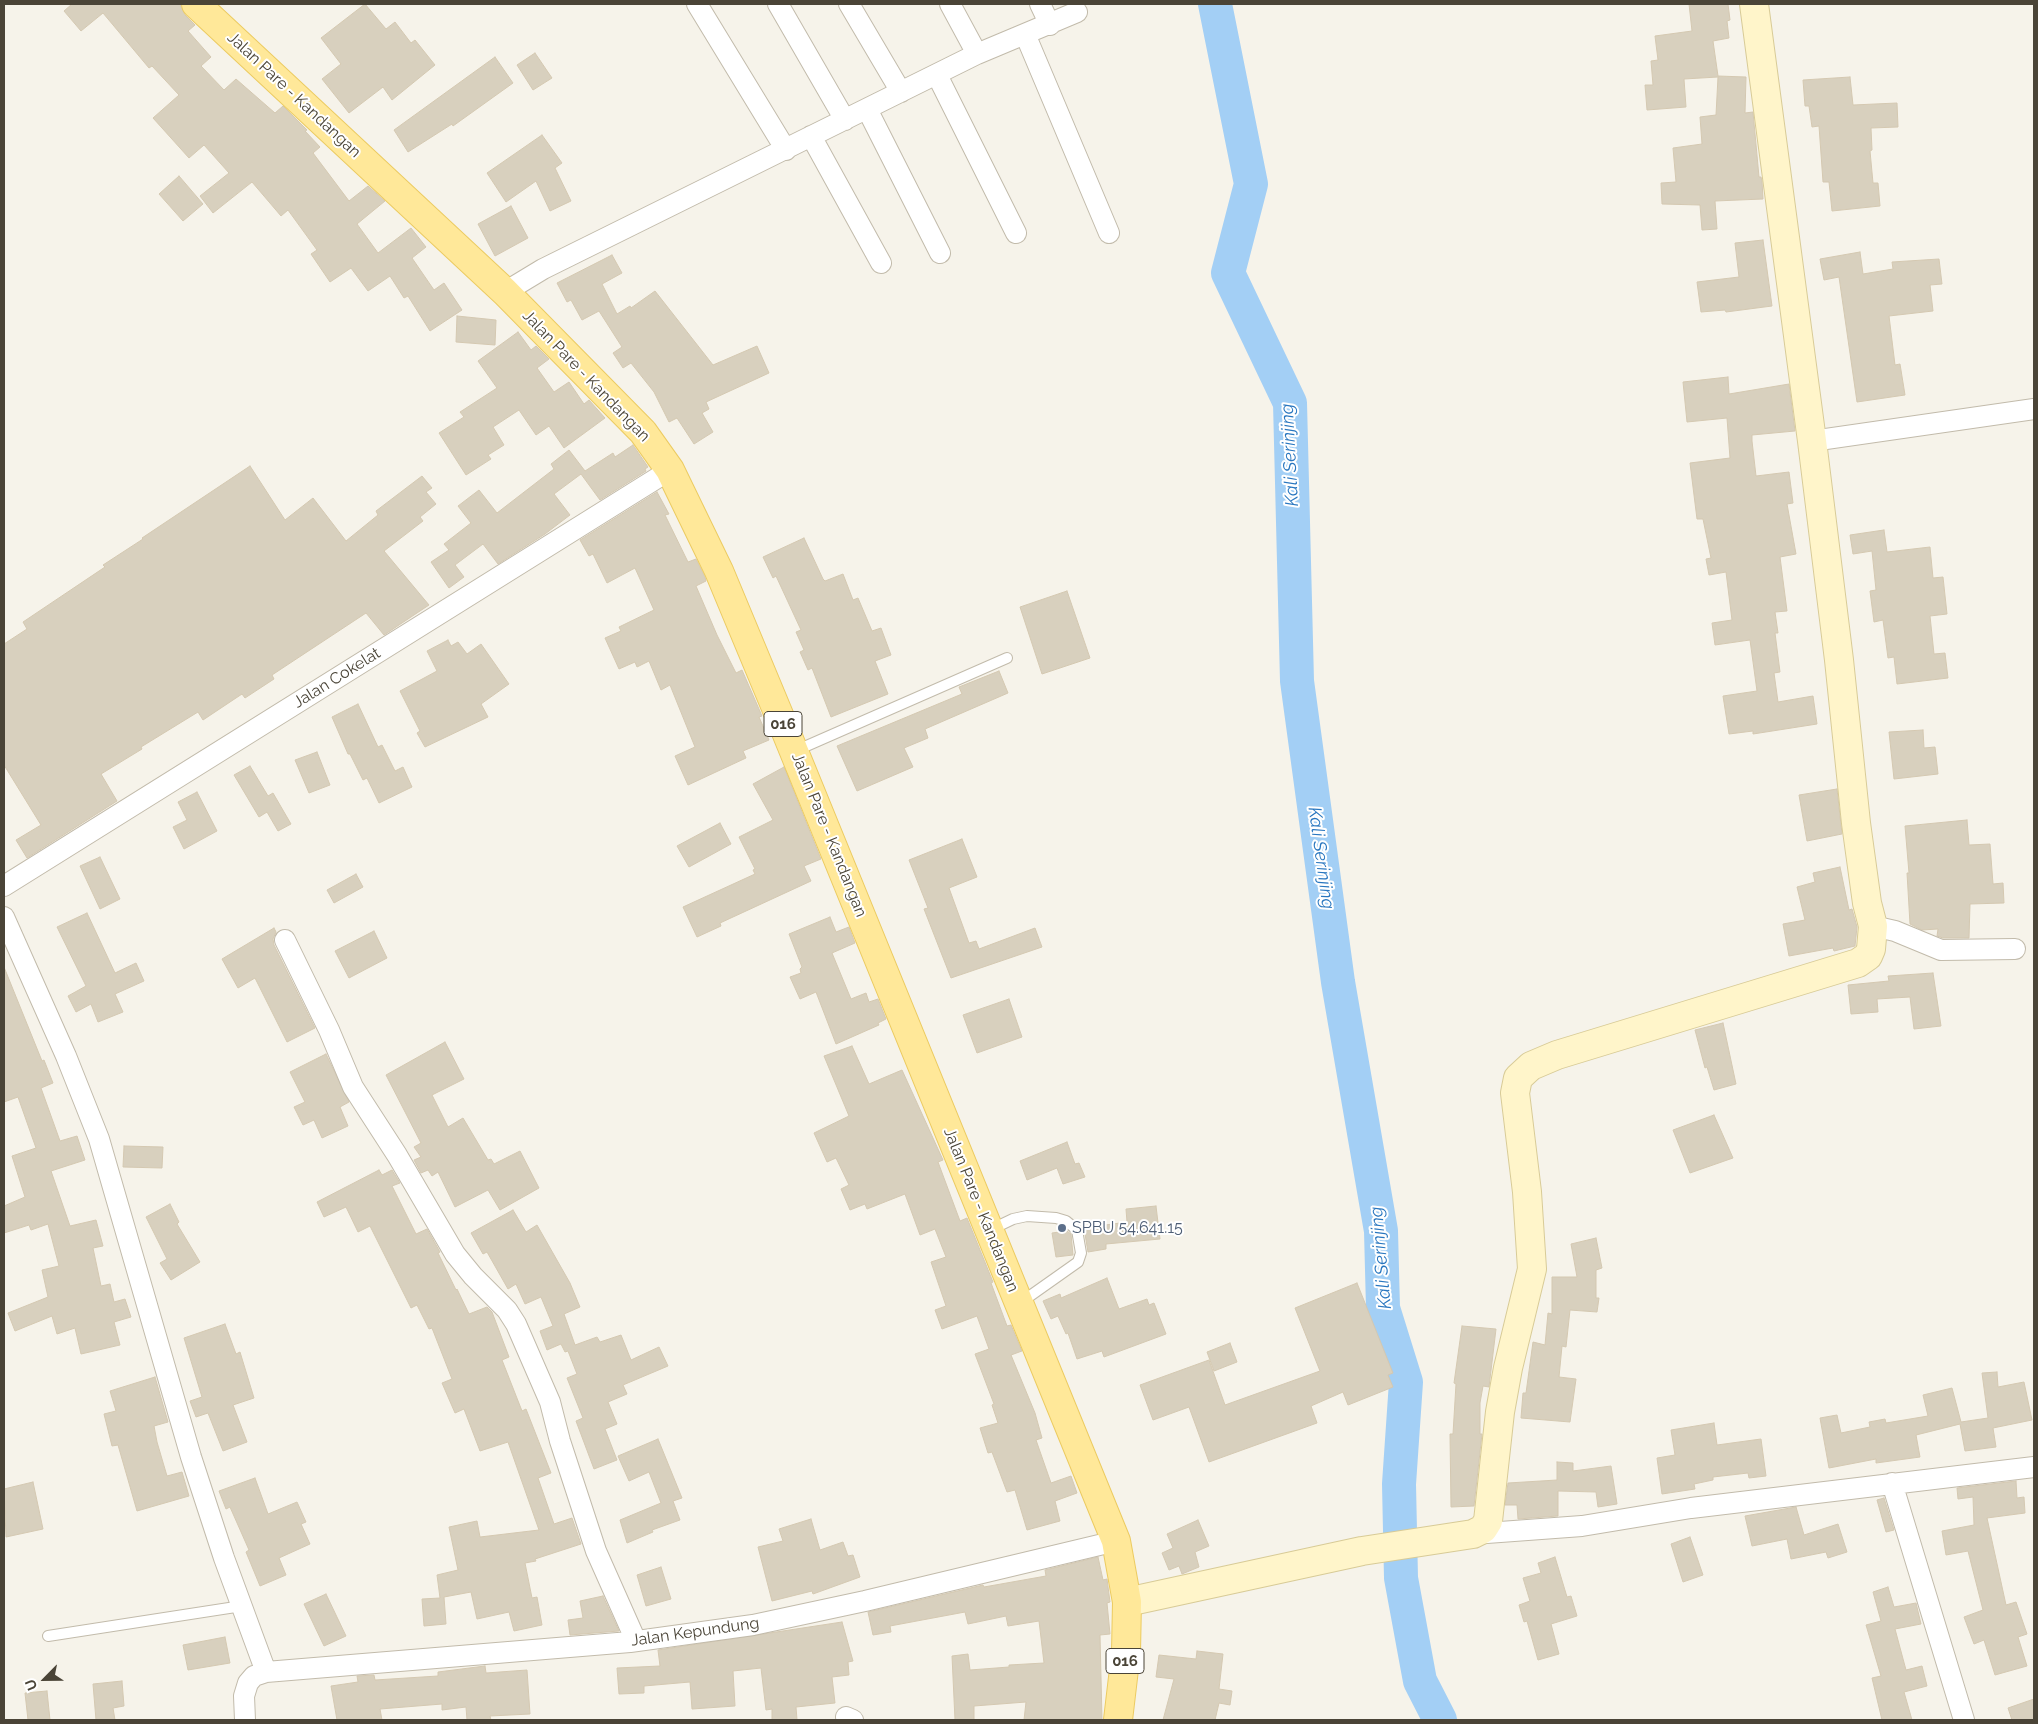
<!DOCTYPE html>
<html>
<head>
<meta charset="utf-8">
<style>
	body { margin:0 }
	#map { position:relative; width:2038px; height:1724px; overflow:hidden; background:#f6f3ea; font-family:Raleway,sans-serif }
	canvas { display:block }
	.frame { position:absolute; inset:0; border:5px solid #4a4437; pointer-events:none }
	.north { position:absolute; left:20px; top:1654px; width:50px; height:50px; -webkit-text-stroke:4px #fff; paint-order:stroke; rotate:247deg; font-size:14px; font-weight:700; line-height:20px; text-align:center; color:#4a4437 }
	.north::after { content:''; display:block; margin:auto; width:18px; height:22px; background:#4a4437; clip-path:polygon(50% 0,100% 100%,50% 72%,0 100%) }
</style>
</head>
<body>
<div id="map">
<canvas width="2038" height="1724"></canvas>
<div class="frame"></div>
<div class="north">U</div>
</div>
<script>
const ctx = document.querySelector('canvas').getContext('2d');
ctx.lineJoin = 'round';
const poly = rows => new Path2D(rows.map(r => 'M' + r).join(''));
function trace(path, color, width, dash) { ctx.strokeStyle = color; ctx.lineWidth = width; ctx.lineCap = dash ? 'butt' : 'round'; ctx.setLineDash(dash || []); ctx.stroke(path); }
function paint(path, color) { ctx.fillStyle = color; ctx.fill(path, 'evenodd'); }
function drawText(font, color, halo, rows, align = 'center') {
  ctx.font = font + ' Raleway,sans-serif'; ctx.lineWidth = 4; ctx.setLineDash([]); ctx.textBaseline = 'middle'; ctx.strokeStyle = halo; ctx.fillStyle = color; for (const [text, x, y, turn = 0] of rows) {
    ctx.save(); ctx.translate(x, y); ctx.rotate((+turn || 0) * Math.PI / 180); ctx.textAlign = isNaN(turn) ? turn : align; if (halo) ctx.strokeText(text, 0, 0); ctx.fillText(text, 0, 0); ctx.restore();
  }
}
const river = poly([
	[1215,4,1251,184,1228,273,1290,403,1297,681,1338,982,1381,1231,1383,1308,1406,1382,1399,1484,1401,1578,1420,1681,1440,1720]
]);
const building = poly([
	[72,4,180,4,185,15,195,25,188,31,211,57,201,66,224,90,236,79,275,113,283,106,307,130,305,131,320,147,313,153,349,201,368,186,385,201,357,224,378,253,411,228,426,247,412,258,434,290,444,283,462,310,430,331,408,296,404,298,390,276,368,291,351,268,330,282,311,254,317,250,288,210,281,216,252,182,213,213,200,196,229,173,204,145,189,158,153,118,179,95,152,66,149,68,103,13,81,31,64,11,72,4],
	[365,4,386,29,395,22,411,43,415,40,435,65,392,100,383,87,349,113,322,79,341,64,321,38,365,4],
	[1689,4,1728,4,1730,20,1727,21,1729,38,1713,41,1718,76,1746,77,1745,113,1753,112,1759,177,1761,177,1762,181,1763,199,1715,201,1717,229,1702,230,1700,205,1662,204,1661,183,1676,182,1673,148,1702,144,1700,117,1716,115,1718,77,1684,79,1686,107,1647,110,1645,85,1653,85,1651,61,1658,60,1655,36,1692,31,1689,4],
	[535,53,552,78,533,90,517,65,535,53],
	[495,57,513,83,453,126,452,124,408,152,394,130,495,57],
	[1850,77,1853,105,1897,103,1898,127,1871,128,1872,150,1870,151,1873,183,1878,183,1880,206,1832,211,1829,182,1823,182,1819,126,1812,127,1809,106,1805,106,1803,80,1850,77],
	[542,135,562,163,555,168,571,201,550,211,536,181,506,202,487,173,542,135],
	[179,176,203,204,183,221,159,194,179,176],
	[511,206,528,238,495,256,478,224,511,206],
	[1763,240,1772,306,1726,312,1725,310,1701,312,1697,282,1739,277,1735,243,1763,240],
	[1860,252,1863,274,1893,269,1892,262,1939,259,1942,284,1930,285,1933,311,1889,316,1895,365,1900,364,1905,395,1857,402,1839,277,1824,280,1820,259,1860,252],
	[612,255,622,273,602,284,617,314,630,306,631,308,655,291,713,365,757,346,769,373,706,402,709,409,702,413,713,432,694,444,677,418,669,422,654,392,631,363,623,368,613,353,622,347,599,311,582,320,571,300,567,302,557,283,612,255],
	[457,316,496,320,495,345,456,342,457,316],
	[518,332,531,350,536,346,549,359,537,368,554,392,569,382,584,404,589,400,605,418,564,448,549,426,536,435,519,410,493,427,504,445,488,455,491,459,466,475,439,433,464,417,460,412,497,388,478,361,518,332],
	[1728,377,1729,394,1789,384,1795,431,1752,435,1752,441,1756,476,1789,472,1793,503,1787,504,1796,554,1780,557,1787,611,1775,612,1778,633,1775,633,1780,672,1774,673,1778,702,1813,696,1817,724,1753,734,1753,731,1729,734,1723,696,1757,691,1750,640,1715,645,1712,623,1732,620,1726,572,1709,575,1706,559,1711,558,1703,519,1697,519,1690,463,1730,458,1727,418,1687,422,1683,382,1728,377],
	[633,445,648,467,645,469,646,471,600,500,581,474,554,494,570,515,545,534,498,564,483,544,455,565,464,577,449,588,431,562,449,550,444,544,471,523,458,506,479,490,497,513,554,469,551,464,569,450,585,471,613,453,615,457,633,445],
	[250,466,285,520,313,498,346,541,378,515,376,511,422,476,432,488,426,492,436,504,420,517,423,521,384,551,429,605,384,635,366,613,272,675,274,679,245,698,242,694,203,720,198,712,141,747,142,749,101,774,117,801,27,858,16,840,41,825,4,765,4,644,27,629,23,622,105,567,103,565,143,539,142,538,250,466],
	[657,492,669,514,665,515,688,562,696,559,705,577,706,581,696,586,717,635,736,673,742,670,762,716,759,717,769,740,743,751,746,758,688,785,675,756,695,747,670,685,661,690,649,661,637,667,635,662,619,669,605,638,621,631,619,627,654,610,635,568,607,583,593,554,589,556,580,540,657,492],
	[1884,530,1887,552,1930,547,1933,578,1943,577,1947,614,1930,616,1934,654,1945,653,1948,678,1897,684,1894,657,1888,658,1883,620,1874,622,1870,591,1876,590,1872,551,1853,554,1850,535,1884,530],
	[804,538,823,579,825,581,843,574,853,600,858,598,872,631,881,628,891,655,875,661,888,694,831,717,812,668,808,670,800,652,804,650,796,632,801,630,776,576,773,578,763,557,804,538],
	[1067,591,1090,658,1042,674,1020,607,1067,591],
	[448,640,451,646,458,642,467,654,481,644,509,684,481,704,488,717,425,747,417,733,420,731,400,691,437,671,427,651,448,640],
	[999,671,1008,693,925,729,928,738,904,748,913,767,857,791,837,746,962,694,959,687,999,671],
	[358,704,378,747,382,745,395,771,403,767,412,787,379,803,367,778,363,780,350,754,348,754,332,717,358,704],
	[1923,730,1924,748,1935,747,1938,774,1894,779,1889,732,1923,730],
	[317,752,330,785,309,793,295,760,317,752],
	[250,766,268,796,273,793,291,824,278,831,267,812,259,817,234,775,250,766],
	[784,767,821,859,804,866,811,881,720,923,721,926,697,937,683,907,755,874,753,870,755,869,739,837,773,820,753,784,784,767],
	[1837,789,1842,834,1807,841,1799,795,1837,789],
	[197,792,217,831,184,849,173,827,187,820,178,802,197,792],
	[1967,820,1969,845,1990,844,1993,884,2003,883,2004,903,1970,904,1969,938,1943,938,1937,936,1938,929,1922,930,1910,924,1907,873,1909,873,1905,826,1967,820],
	[720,823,731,844,689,867,677,846,720,823],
	[962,839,977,877,949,888,969,943,976,941,979,949,1035,928,1042,947,951,978,924,909,928,908,909,860,962,839],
	[100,857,120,899,100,909,80,866,100,857],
	[1840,867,1849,910,1852,909,1857,927,1855,946,1834,951,1833,948,1789,956,1783,924,1805,920,1797,887,1815,882,1813,873,1840,867],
	[356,874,363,887,334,903,327,890,356,874],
	[87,913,115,973,136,963,144,981,115,994,123,1012,98,1022,91,1004,76,1012,68,996,86,986,57,927,87,913],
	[830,917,836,932,849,927,855,943,832,953,851,999,866,993,869,1002,878,999,886,1019,878,1023,879,1025,836,1044,816,992,800,999,790,977,801,973,800,969,802,967,789,934,830,917],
	[274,928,276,932,273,939,274,945,315,1028,287,1042,255,978,238,988,222,959,274,928],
	[374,931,387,958,349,978,335,951,374,931],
	[4,967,42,1061,44,1060,53,1083,41,1088,60,1141,77,1136,85,1160,51,1171,70,1226,96,1220,103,1246,93,1248,101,1286,110,1284,114,1302,125,1299,131,1317,114,1322,120,1345,81,1354,75,1328,57,1334,52,1316,15,1331,8,1313,48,1297,42,1270,59,1266,48,1224,31,1230,29,1225,4,1233,4,1206,25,1197,12,1156,36,1148,18,1097,4,1102,4,967],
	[1933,973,1941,1026,1914,1029,1910,997,1877,999,1878,1012,1851,1014,1848,985,1889,981,1888,976,1933,973],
	[1009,999,1022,1037,977,1053,963,1015,1009,999],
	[1723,1023,1736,1084,1714,1090,1707,1067,1705,1068,1695,1030,1723,1023],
	[445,1042,464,1079,432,1095,448,1127,463,1118,488,1160,491,1159,494,1164,520,1151,539,1188,500,1210,488,1190,455,1207,438,1172,432,1176,428,1170,421,1173,414,1160,421,1157,414,1147,421,1143,386,1075,445,1042],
	[852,1046,869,1084,902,1070,943,1160,938,1162,960,1221,967,1218,993,1282,991,1283,1007,1326,1011,1325,1022,1351,1011,1355,1035,1413,1042,1438,1036,1440,1051,1483,1071,1476,1077,1493,1055,1501,1060,1521,1027,1530,1015,1490,1007,1492,992,1452,988,1453,980,1428,998,1423,992,1405,994,1404,975,1354,989,1349,977,1316,942,1329,935,1310,946,1306,931,1262,946,1257,935,1229,920,1235,905,1194,867,1209,865,1204,850,1210,841,1189,849,1185,836,1158,827,1162,814,1133,849,1116,824,1056,852,1046],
	[326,1054,349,1102,340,1107,348,1126,322,1138,314,1120,303,1125,294,1107,305,1102,290,1072,326,1054],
	[1714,1115,1733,1158,1690,1173,1673,1130,1714,1115],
	[1067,1142,1075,1164,1079,1163,1085,1177,1063,1184,1057,1168,1027,1180,1020,1161,1067,1142],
	[124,1146,163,1147,162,1168,123,1167,124,1146],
	[379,1170,382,1175,392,1170,400,1183,392,1186,416,1234,427,1229,440,1252,438,1253,456,1290,457,1289,469,1314,487,1307,492,1312,509,1357,502,1360,522,1411,526,1409,551,1473,538,1478,554,1524,572,1518,581,1544,535,1559,536,1561,525,1563,532,1598,537,1597,542,1625,514,1631,509,1612,477,1619,471,1592,444,1597,446,1624,424,1626,422,1599,440,1598,437,1575,458,1570,449,1527,477,1521,480,1537,539,1530,508,1442,480,1451,464,1409,455,1413,442,1383,452,1379,432,1328,429,1329,417,1305,411,1308,370,1226,358,1232,346,1207,324,1217,317,1202,379,1170],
	[170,1204,179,1222,177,1224,200,1262,171,1280,160,1263,167,1259,146,1217,170,1204],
	[1156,1206,1160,1239,1106,1244,1106,1249,1088,1252,1084,1228,1127,1222,1126,1209,1156,1206],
	[513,1210,526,1232,537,1225,570,1283,580,1307,564,1314,575,1345,597,1337,600,1342,621,1335,631,1360,659,1347,668,1366,623,1385,627,1394,608,1402,617,1424,605,1429,617,1460,594,1469,576,1421,583,1418,567,1378,577,1374,568,1351,565,1352,561,1344,547,1350,540,1331,553,1326,541,1297,525,1304,516,1284,508,1289,487,1252,483,1254,471,1233,513,1210],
	[1067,1231,1071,1234,1073,1255,1056,1257,1052,1233,1067,1231],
	[1596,1238,1602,1268,1596,1270,1596,1298,1599,1298,1597,1312,1570,1310,1566,1347,1562,1346,1559,1377,1576,1379,1570,1422,1521,1418,1523,1393,1526,1393,1533,1342,1545,1345,1548,1313,1552,1314,1552,1277,1577,1277,1571,1244,1596,1238],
	[1107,1278,1119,1309,1147,1299,1149,1305,1154,1303,1166,1334,1104,1357,1102,1351,1077,1359,1068,1333,1066,1334,1058,1316,1051,1319,1043,1301,1060,1294,1061,1298,1107,1278],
	[1357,1283,1393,1373,1388,1375,1393,1387,1348,1405,1343,1392,1311,1406,1317,1423,1209,1462,1189,1407,1153,1420,1140,1385,1209,1360,1225,1405,1320,1371,1295,1308,1357,1283],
	[225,1324,236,1354,240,1352,254,1398,233,1405,247,1442,223,1451,208,1413,196,1417,190,1401,202,1397,184,1338,225,1324],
	[1462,1326,1496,1329,1489,1387,1483,1386,1480,1403,1480,1434,1482,1434,1474,1506,1451,1507,1450,1434,1453,1434,1456,1384,1454,1383,1462,1326],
	[1230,1343,1237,1362,1214,1371,1207,1352,1230,1343],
	[1997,1372,1998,1387,2024,1382,2032,1420,1993,1428,1996,1447,1965,1451,1960,1424,1916,1435,1920,1457,1876,1463,1876,1459,1829,1468,1820,1418,1837,1415,1841,1433,1870,1427,1869,1422,1885,1419,1886,1423,1928,1416,1923,1395,1952,1388,1961,1422,1988,1418,1982,1373,1997,1372],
	[155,1377,168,1422,154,1426,157,1442,167,1476,182,1472,189,1496,137,1511,118,1445,112,1446,104,1414,116,1411,110,1391,155,1377],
	[1714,1423,1717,1445,1761,1439,1766,1476,1749,1478,1748,1473,1713,1477,1713,1480,1694,1484,1695,1489,1662,1494,1657,1458,1675,1455,1671,1430,1714,1423],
	[658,1439,682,1498,673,1501,680,1520,652,1530,653,1532,627,1543,620,1520,661,1503,649,1472,629,1481,618,1456,658,1439],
	[1557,1462,1573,1463,1573,1471,1611,1466,1617,1504,1598,1507,1596,1492,1558,1491,1558,1516,1518,1519,1517,1505,1505,1505,1508,1483,1557,1480,1557,1462],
	[255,1478,268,1514,297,1502,306,1522,301,1524,310,1544,279,1558,286,1575,260,1586,246,1552,249,1550,230,1507,226,1509,219,1491,255,1478],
	[2016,1481,2017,1498,2024,1497,2025,1513,1987,1518,2006,1605,2016,1602,2027,1634,2018,1637,2027,1666,1995,1675,1984,1640,1974,1644,1964,1617,1983,1610,1968,1551,1946,1555,1942,1531,1974,1525,1973,1497,1958,1499,1957,1488,2016,1481],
	[33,1482,43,1529,6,1537,4,1489,33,1482],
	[1884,1498,1894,1530,1886,1532,1877,1500,1884,1498],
	[1796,1507,1804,1535,1838,1524,1847,1552,1828,1558,1826,1552,1791,1559,1787,1539,1752,1546,1745,1516,1796,1507],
	[811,1519,820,1550,843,1542,848,1556,853,1555,860,1577,813,1594,812,1591,772,1601,758,1547,783,1541,779,1529,811,1519],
	[1198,1520,1209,1546,1195,1552,1199,1567,1182,1574,1179,1566,1169,1570,1162,1553,1173,1548,1167,1534,1198,1520],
	[1690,1537,1703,1575,1683,1582,1671,1544,1690,1537],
	[1098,1557,1103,1580,1107,1579,1110,1602,1107,1603,1110,1634,1100,1635,1102,1720,1024,1720,1026,1702,974,1706,974,1720,955,1720,952,1656,968,1654,970,1670,1009,1667,1009,1665,1044,1663,1039,1621,1008,1626,1006,1616,968,1624,965,1612,890,1626,891,1632,873,1635,868,1612,983,1585,984,1587,1046,1576,1045,1570,1098,1557],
	[1555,1557,1567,1597,1571,1596,1577,1616,1551,1624,1559,1654,1538,1660,1527,1621,1524,1622,1519,1605,1530,1601,1523,1578,1541,1573,1538,1563,1555,1557],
	[661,1567,671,1599,646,1606,637,1575,661,1567],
	[1888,1587,1894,1607,1916,1603,1921,1624,1895,1629,1906,1670,1922,1666,1927,1686,1904,1692,1912,1720,1882,1720,1872,1678,1881,1676,1866,1625,1881,1621,1873,1592,1888,1587],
	[326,1594,346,1636,324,1646,304,1604,326,1594],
	[603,1596,619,1631,570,1635,568,1620,583,1618,580,1601,603,1596],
	[842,1622,853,1661,848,1662,849,1675,832,1677,835,1703,796,1707,797,1720,772,1720,772,1709,766,1710,761,1668,733,1671,735,1706,692,1709,690,1682,644,1686,644,1693,619,1694,617,1668,660,1666,658,1650,842,1622],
	[225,1637,230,1663,188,1670,183,1645,225,1637],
	[1197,1651,1223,1654,1219,1689,1232,1691,1230,1705,1219,1703,1215,1720,1163,1720,1174,1679,1156,1677,1159,1655,1196,1659,1197,1651],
	[485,1666,486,1673,527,1670,530,1714,490,1716,491,1720,467,1720,466,1707,442,1710,442,1704,380,1709,382,1720,337,1720,331,1686,358,1682,357,1676,374,1675,375,1680,438,1676,438,1672,485,1666],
	[122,1681,124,1706,113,1708,115,1720,96,1720,93,1684,122,1681],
	[47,1691,50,1720,28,1720,25,1693,47,1691],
	[2034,1699,2034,1720,2012,1720,2008,1708,2034,1699]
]);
const lane = poly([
	[795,751,1007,658],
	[990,1230,1013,1219,1027,1216,1056,1218,1066,1221,1077,1230,1081,1253,1078,1262,1020,1303],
	[48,1636,242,1606]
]);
const street = poly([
	[697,4,786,150],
	[778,4,845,120],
	[849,4,901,92],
	[950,4,977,54],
	[1040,4,1050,25],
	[1025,34,1109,233],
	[937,75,1016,233],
	[867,109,940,253],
	[811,136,881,263],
	[505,292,543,269,977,54,1077,12],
	[1812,441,2034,409],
	[4,886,670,470],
	[4,917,66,1056,99,1139,191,1457,224,1558,266,1672],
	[1873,926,1895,931,1941,950,2015,949],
	[285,940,329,1030,353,1087,397,1155,455,1254,473,1276,507,1310,516,1324,550,1402,560,1441,596,1551,636,1641],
	[1892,1483,1964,1720],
	[1473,1534,1582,1526,1691,1508,2034,1467],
	[846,1717,853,1720],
	[245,1720,244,1696,248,1683,254,1676,266,1672,630,1642,753,1625,865,1601,1116,1541]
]);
const secondary = poly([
	[1127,1602,1362,1551,1473,1534,1483,1529,1488,1521,1500,1412,1508,1368,1532,1269,1527,1192,1515,1093,1518,1078,1531,1066,1557,1055,1858,963,1868,956,1871,949,1873,926,1867,903,1856,823,1839,660,1812,441,1754,4]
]);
const primary = poly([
	[196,4,505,292,643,432,670,470,719,571,784,727,1116,1541,1127,1602,1126,1652,1118,1720]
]);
const markers = [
	[1062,1228,5,"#5c6f8a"]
];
const shields = [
	[783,724,38],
	[1125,1661,38]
];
const shieldNames = [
	["016",783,724],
	["016",1125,1661]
];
const streetNames = [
	["Jalan Pare - Kandangan",294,95,43],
	["Jalan Pare - Kandangan",586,376,46],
	["Jalan Cokelat",337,678,-32],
	["Jalan Pare - Kandangan",829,835,68],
	["Jalan Pare - Kandangan",981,1210,68],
	["Jalan Kepundung",695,1632,-8]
];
const serviceNames = [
	["SPBU 54.641.15",1072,1228]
];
const waterNames = [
	["Kali Serinjing",1290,455,-93],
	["Kali Serinjing",1321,858,82],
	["Kali Serinjing",1381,1258,-95]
];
trace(river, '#a3cff5', 34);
paint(building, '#d8d0be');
trace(building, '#d4c8b1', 1);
trace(lane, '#c2bbab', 12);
trace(street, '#c2bbab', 22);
trace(secondary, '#d8cb97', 30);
trace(primary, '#eccb61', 30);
trace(lane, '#fff', 10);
trace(street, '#fff', 20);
trace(secondary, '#fff5ca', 28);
trace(primary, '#ffe899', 28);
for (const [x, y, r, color] of markers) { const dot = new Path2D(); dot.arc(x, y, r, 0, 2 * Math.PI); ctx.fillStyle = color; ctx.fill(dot); trace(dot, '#fff', 2); }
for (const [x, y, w] of shields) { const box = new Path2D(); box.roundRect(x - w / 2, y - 12.5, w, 25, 4); ctx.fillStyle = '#fff'; ctx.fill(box); trace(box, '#4a4437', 1); }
drawText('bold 15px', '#4a4437', null, shieldNames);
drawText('16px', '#4a4437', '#fff', streetNames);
drawText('16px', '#4e5e75', '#fff', serviceNames, 'left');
drawText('italic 18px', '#2876bf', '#fff', waterNames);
</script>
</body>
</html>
